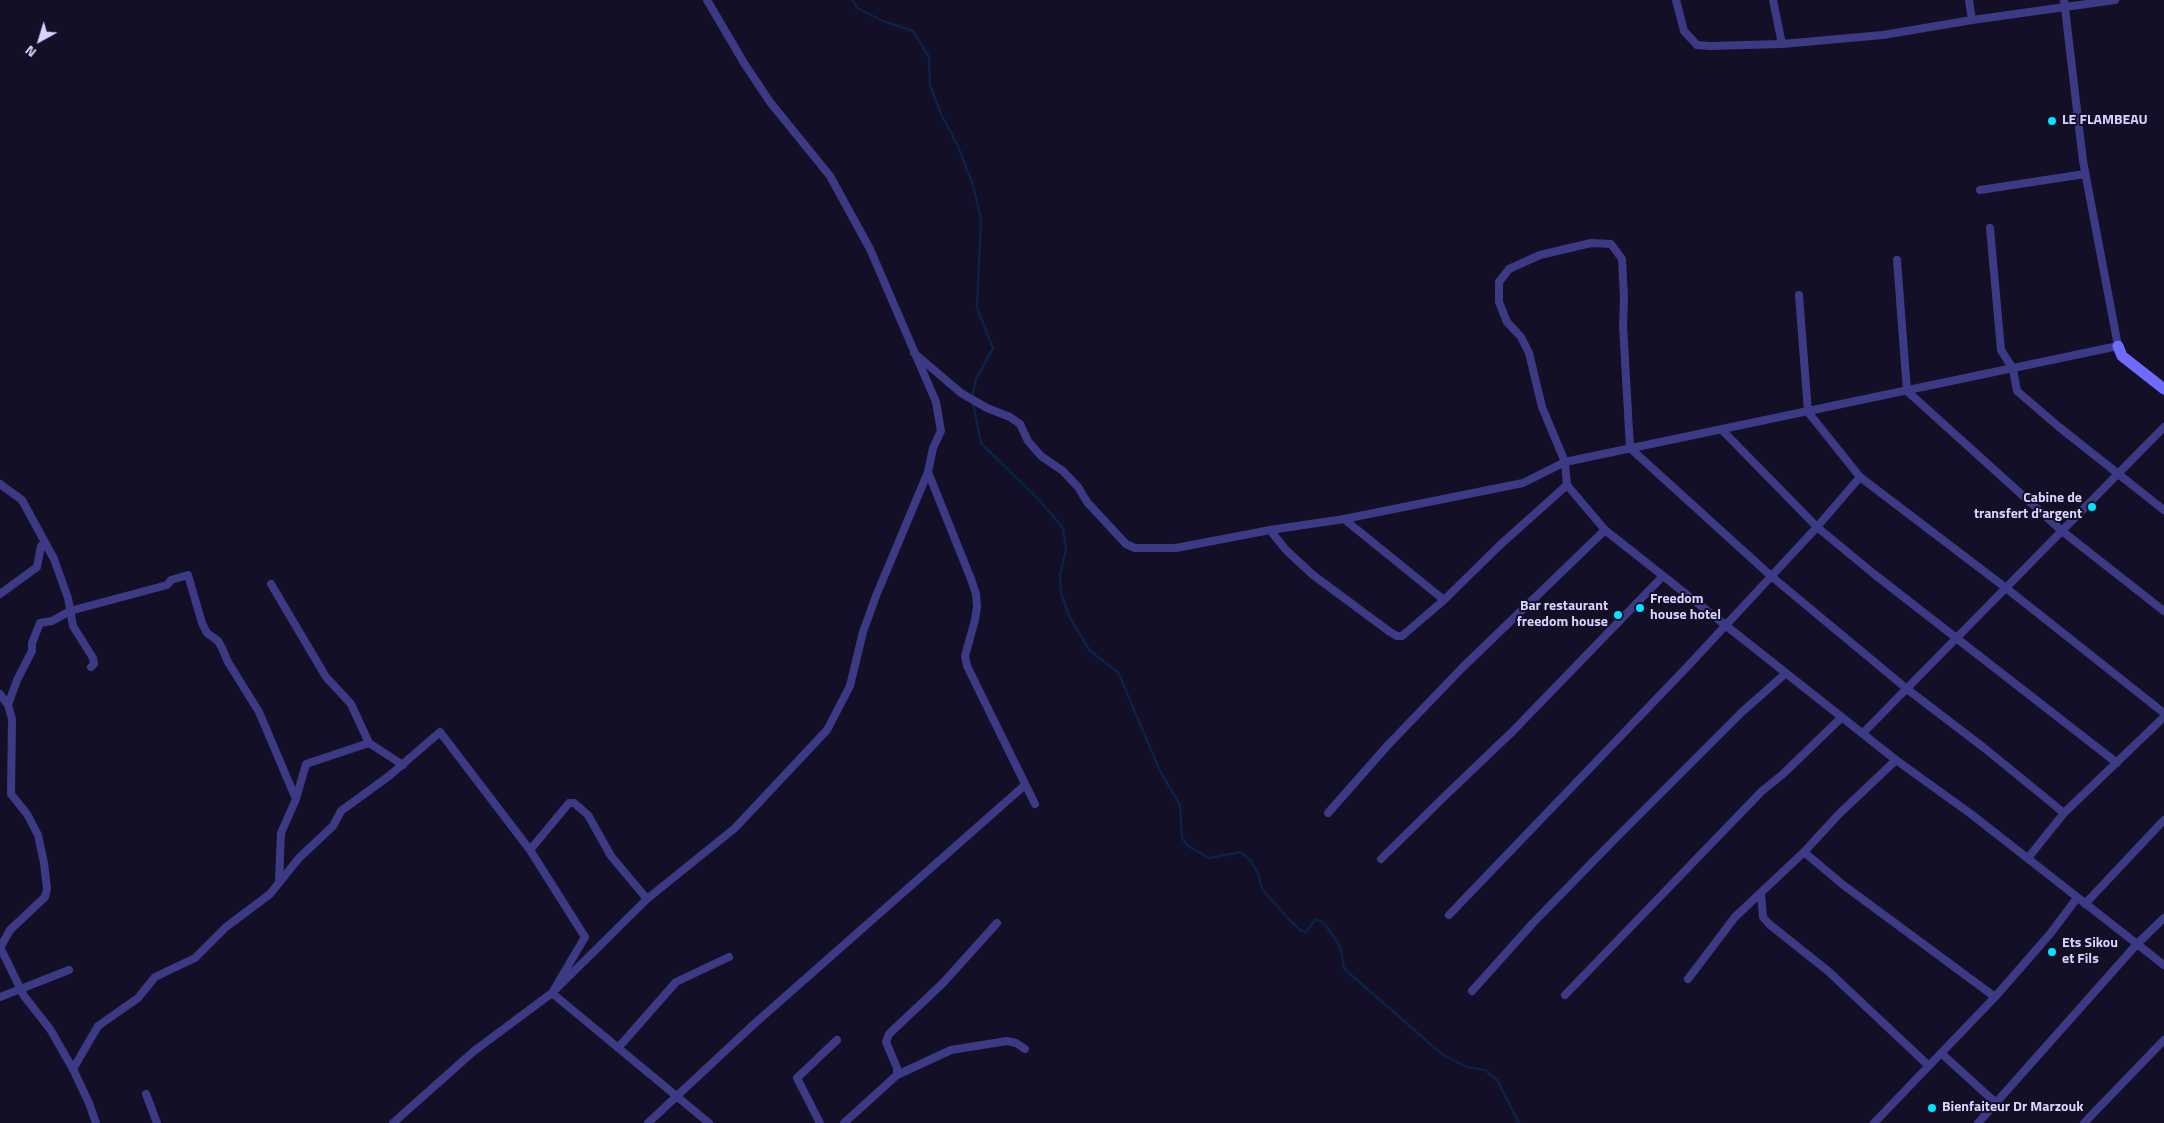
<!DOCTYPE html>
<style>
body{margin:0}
#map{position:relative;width:2164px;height:1123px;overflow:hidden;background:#130f26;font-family:"Titillium Web",sans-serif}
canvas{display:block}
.north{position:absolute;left:15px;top:15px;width:50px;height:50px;-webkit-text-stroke:4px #130f26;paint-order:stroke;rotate:219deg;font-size:14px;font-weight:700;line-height:20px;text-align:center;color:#d9d4ff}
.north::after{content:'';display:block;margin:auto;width:18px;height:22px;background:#d9d4ff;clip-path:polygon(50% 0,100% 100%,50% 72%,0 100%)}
</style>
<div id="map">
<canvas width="2164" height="1123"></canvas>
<div class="north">N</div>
</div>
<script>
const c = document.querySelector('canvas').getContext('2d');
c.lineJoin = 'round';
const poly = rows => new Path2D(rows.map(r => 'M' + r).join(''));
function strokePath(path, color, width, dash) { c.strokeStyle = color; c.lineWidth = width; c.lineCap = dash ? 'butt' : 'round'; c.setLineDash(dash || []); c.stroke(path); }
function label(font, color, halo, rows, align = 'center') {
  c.font = font + ' "Titillium Web",sans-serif'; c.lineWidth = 4; c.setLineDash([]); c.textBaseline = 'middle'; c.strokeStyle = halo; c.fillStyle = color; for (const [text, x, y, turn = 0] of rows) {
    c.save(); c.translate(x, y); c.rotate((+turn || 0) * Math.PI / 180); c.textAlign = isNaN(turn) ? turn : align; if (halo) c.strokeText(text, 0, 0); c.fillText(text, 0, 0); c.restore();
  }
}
strokePath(poly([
 [853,0,857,8,883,21,913,31,929,57,930,85,941,114,957,144,973,185,981,219,977,308,993,348,976,379,972,398],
 [973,403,981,443,1041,502,1063,528,1066,549,1060,575,1061,593,1069,616,1090,651,1118,672,1160,771,1180,805,1182,838,1188,846,1209,858,1241,852,1251,861,1258,873,1262,889,1288,918,1300,930,1306,932,1316,919,1324,923,1340,946,1344,968,1349,973,1443,1055,1467,1067,1485,1070,1497,1080,1519,1123]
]), '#0c2248', 2.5);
strokePath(poly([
 [707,0,744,63,770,102,830,176,870,249,936,402,941,431,933,448,928,472,971,579,976,594,977,607,975,620,965,656,967,666,1035,804],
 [1676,0,1684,31,1697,45,1710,46,1782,44,1883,35,1972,20,2115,0],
 [1773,0,1782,44],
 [1969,0,1972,20],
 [1980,190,2085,174],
 [1990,228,2001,350,2013,369,2017,391,2059,427,2164,510],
 [1897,260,1907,391,2062,531,2164,611],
 [1799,295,1808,412,1860,477,2006,588,2164,713],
 [914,353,961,393,987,408,1010,417,1020,424,1028,441,1041,456,1063,471,1078,487,1087,502,1126,544,1135,548,1176,548,1270,530,1344,519,1523,483,1565,462,2118,346,2083,161,2064,0],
 [1722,430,1817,527,1874,574,2117,763],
 [0,484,22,500,54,559,68,598,73,626,93,658,94,664,91,667],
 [1344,519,1444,600],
 [1270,530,1286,550,1313,575,1390,632,1397,636,1402,636,1444,600,1500,545,1567,485],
 [271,584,326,677,351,704,369,743],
 [0,594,37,567,41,546,45,542],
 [0,694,8,705,12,719,11,794,27,814,38,835,44,863,47,889,45,897,10,930,0,948],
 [8,705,17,680,32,651,32,643,40,623,52,621,70,611,167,585,171,580,188,575,202,623,207,633,218,641,222,648,228,662,259,712,296,799,281,833,279,882],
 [1863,733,2164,427],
 [296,799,306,764,369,743,403,765],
 [1328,813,1388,745,1462,668,1605,530],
 [2064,813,1983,747,1907,689,1771,576,1630,448,1623,325,1624,298,1622,259,1611,244,1591,243,1540,255,1509,269,1499,282,1499,302,1507,322,1521,337,1529,353,1542,407,1565,462,1567,485,1605,530,1896,760,1971,814,2164,965],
 [530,850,569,803,574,803,588,815,611,856,647,899],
 [1804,852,1842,884,1995,997],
 [2028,858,2064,813,2164,717],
 [1381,859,1447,794,1512,732,1663,576],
 [1761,894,1763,917,1769,924,1828,971,1929,1066],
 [2085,904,2164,820],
 [1449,915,1687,667,1817,527,1860,477],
 [0,947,24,996,50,1029,73,1069,89,1103,96,1123],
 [1688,979,1735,917,1804,852,1839,814,1896,760],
 [1472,991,1533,923,1614,840,1742,712,1786,673],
 [1565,995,1762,791,1783,774,1842,717],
 [0,997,69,970],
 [618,1048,676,982,729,957],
 [1941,1053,1996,1103],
 [73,1069,98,1026,138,998,155,977,195,958,226,927,270,894,299,858,333,826,341,811,389,776,440,732,530,850,585,937,552,993,709,1123],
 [897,1075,951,1050,1007,1041,1016,1043,1025,1049],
 [146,1094,157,1123],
 [393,1123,474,1051,552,993,647,899,735,828,827,730,850,686,863,632,876,596,928,472],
 [648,1123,753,1025,1025,785],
 [820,1123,797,1078,837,1040],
 [844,1123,897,1075,897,1068,886,1042,889,1034,943,983,997,923],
 [1874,1123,1995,997,2050,934,2077,898],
 [1978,1123,2137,944,2164,918],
 [2084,1123,2164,1040]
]), '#3d3a85', 8);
strokePath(poly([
 [2118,346,2122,356,2164,389]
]), '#6f6bff', 11);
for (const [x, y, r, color] of [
 [2052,121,5,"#00e5ff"],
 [2092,507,5,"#00e5ff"],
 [1640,608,5,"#00e5ff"],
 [1618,615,5,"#00e5ff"],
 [2052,952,5,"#00e5ff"],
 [1932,1108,5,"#00e5ff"]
]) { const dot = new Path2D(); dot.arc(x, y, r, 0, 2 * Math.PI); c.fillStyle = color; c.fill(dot); strokePath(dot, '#130f26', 2); }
label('bold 14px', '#d9d4ff', '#130f26', [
 ["LE FLAMBEAU",2062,121],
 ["Cabine de",2082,499,"right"],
 ["transfert d'argent",2082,515,"right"],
 ["Freedom",1650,600],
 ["house hotel",1650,616],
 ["Bar restaurant",1608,607,"right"],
 ["freedom house",1608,623,"right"],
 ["Ets Sikou",2062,944],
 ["et Fils",2062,960],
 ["Bienfaiteur Dr Marzouk",1942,1108]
], 'left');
</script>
